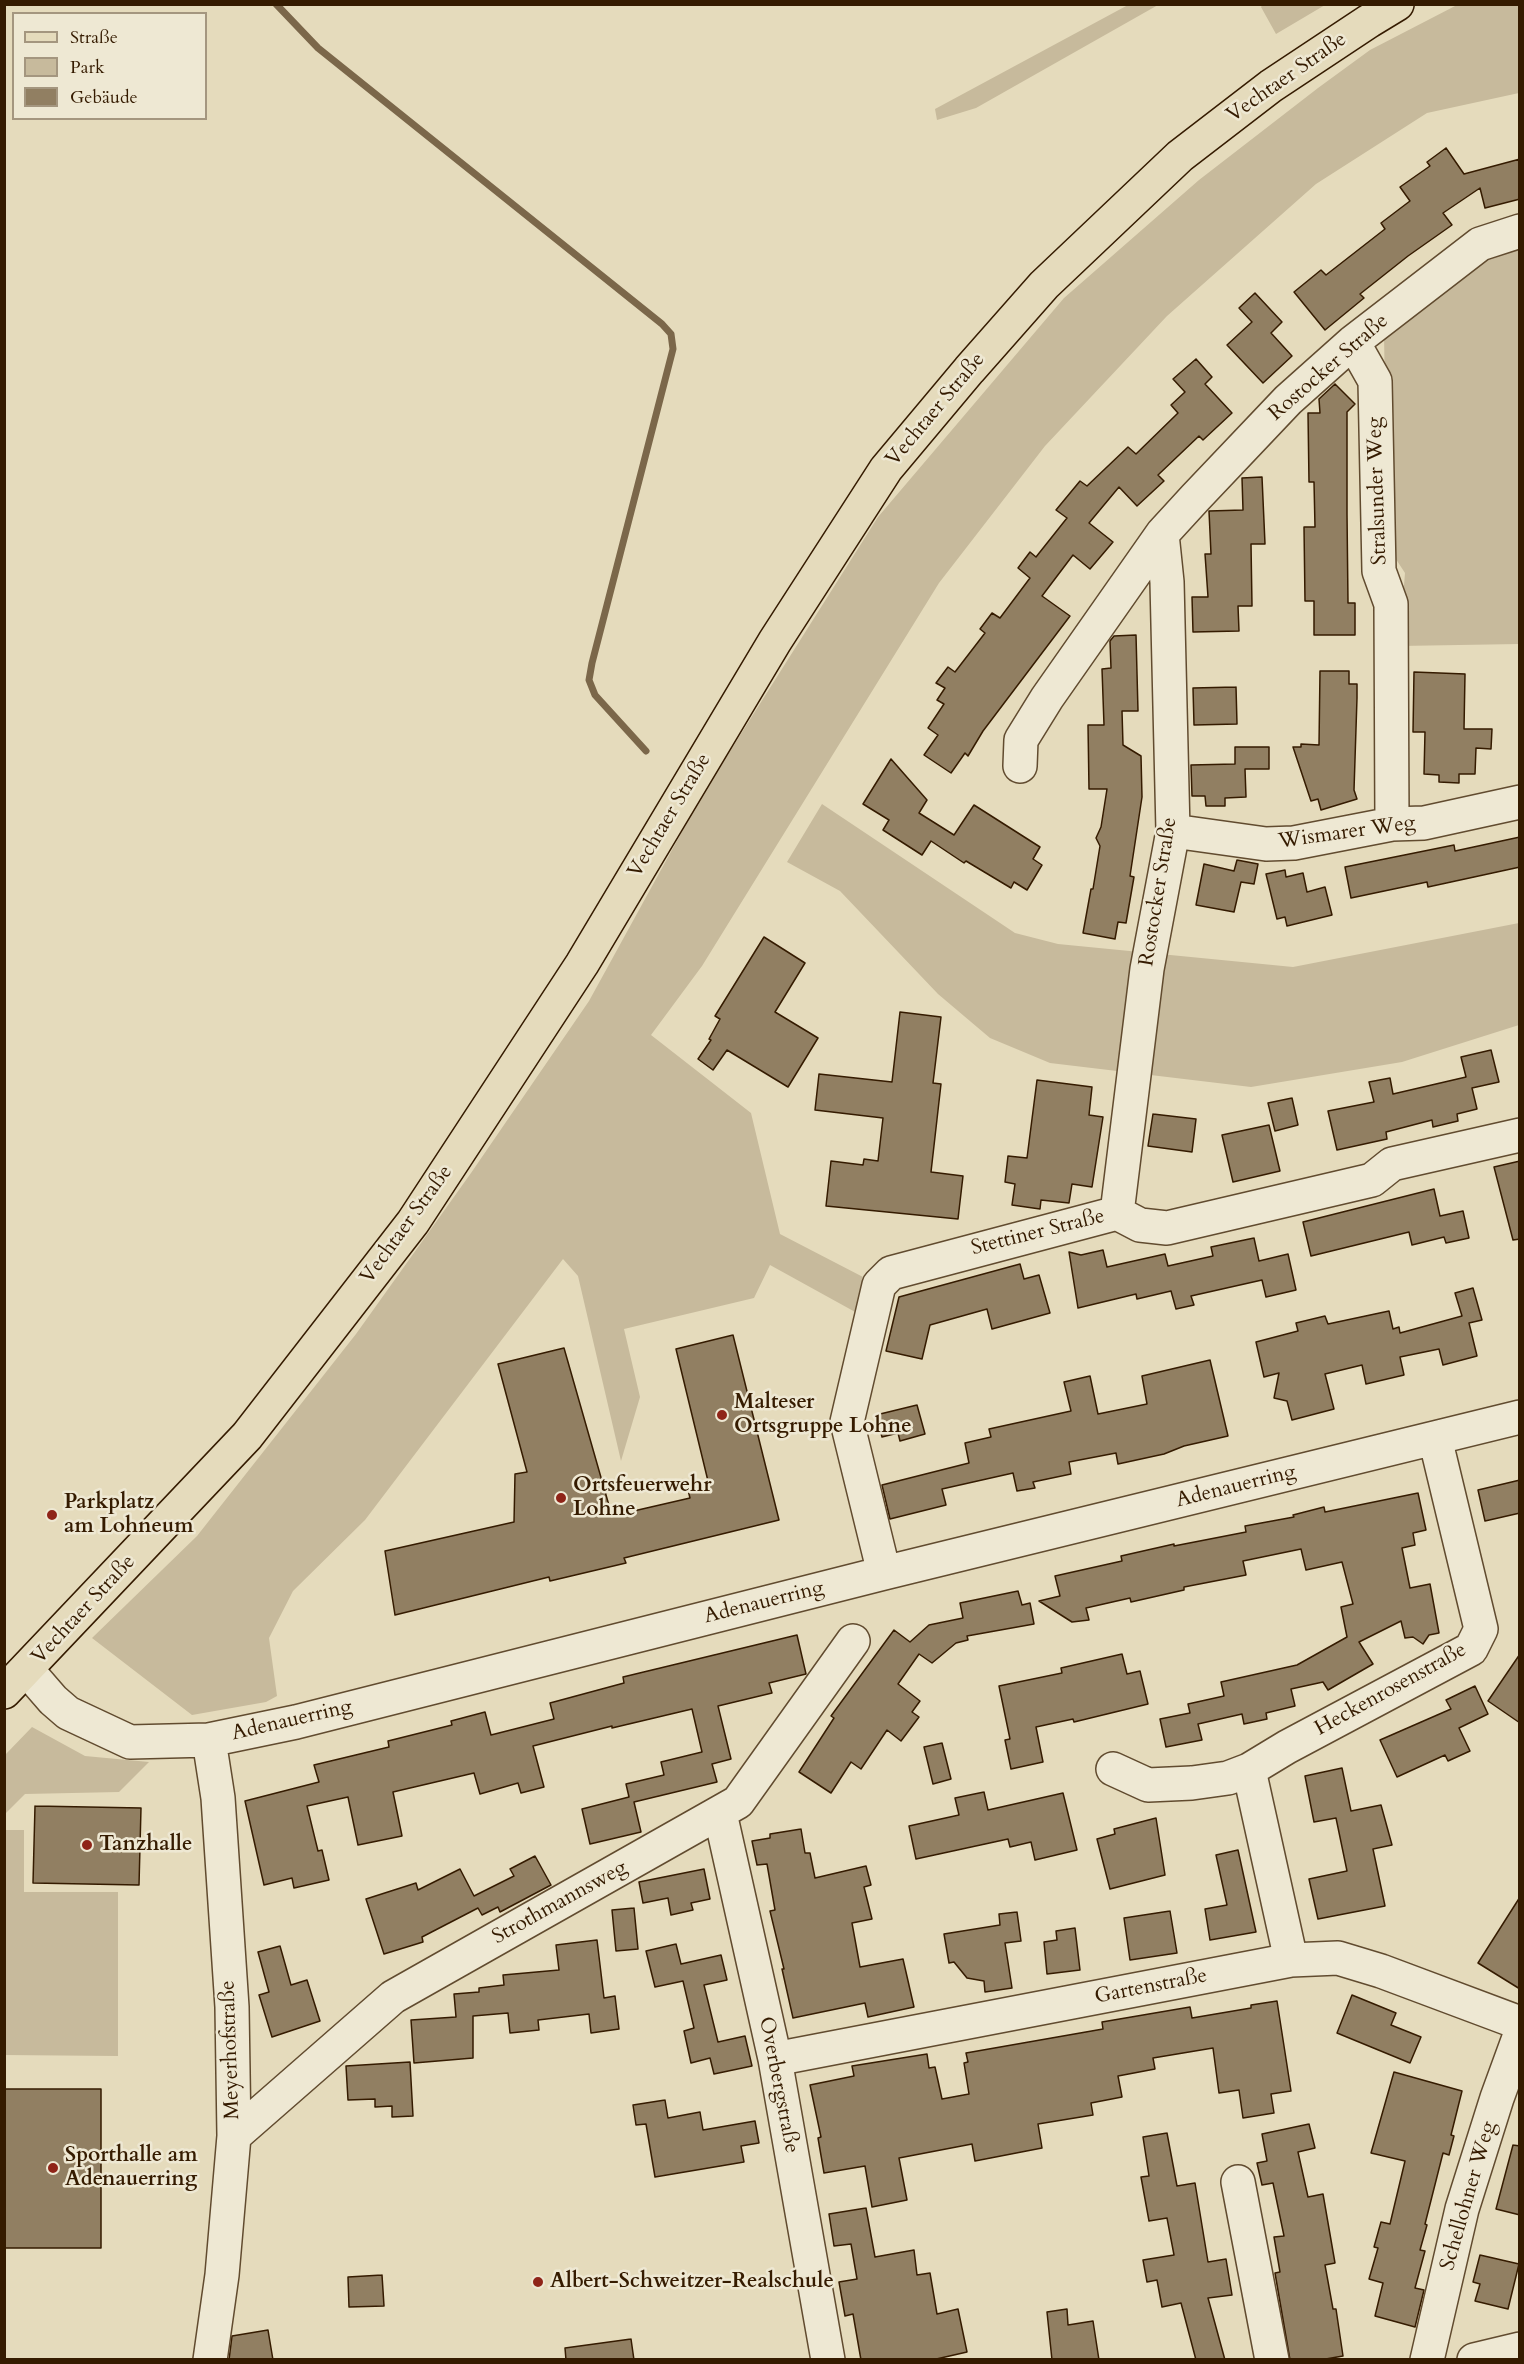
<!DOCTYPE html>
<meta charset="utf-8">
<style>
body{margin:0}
#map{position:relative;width:1524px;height:2364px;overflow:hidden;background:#e5dbbc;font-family:Cardo,serif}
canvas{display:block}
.frame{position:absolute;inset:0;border:6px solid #351b00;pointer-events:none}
.legend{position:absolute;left:12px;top:12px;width:195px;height:108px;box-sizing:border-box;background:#eee8d3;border:2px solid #a4967f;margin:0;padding:8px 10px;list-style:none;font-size:18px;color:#351b00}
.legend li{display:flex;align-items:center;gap:12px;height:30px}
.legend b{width:30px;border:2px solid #a4967f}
</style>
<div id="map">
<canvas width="1524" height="2364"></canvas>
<div class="frame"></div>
<ul class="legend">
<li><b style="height:8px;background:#e5dbbc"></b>Straße</li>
<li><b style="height:16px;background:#c7ba9c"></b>Park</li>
<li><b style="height:16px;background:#917f62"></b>Gebäude</li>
</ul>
</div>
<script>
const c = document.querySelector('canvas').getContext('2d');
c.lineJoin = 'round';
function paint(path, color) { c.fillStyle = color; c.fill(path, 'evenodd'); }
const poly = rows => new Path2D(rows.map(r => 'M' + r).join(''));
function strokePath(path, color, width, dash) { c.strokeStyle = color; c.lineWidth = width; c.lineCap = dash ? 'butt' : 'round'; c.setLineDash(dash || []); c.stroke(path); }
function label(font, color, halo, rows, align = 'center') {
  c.font = font + ' Cardo,serif'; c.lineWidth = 5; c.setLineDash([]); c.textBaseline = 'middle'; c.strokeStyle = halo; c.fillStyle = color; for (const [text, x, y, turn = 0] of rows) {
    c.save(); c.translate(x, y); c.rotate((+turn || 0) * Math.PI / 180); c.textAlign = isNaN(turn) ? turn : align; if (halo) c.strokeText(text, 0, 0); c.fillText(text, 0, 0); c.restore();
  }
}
paint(poly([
 [1263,4,1325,4,1325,5,1276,34,1261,7],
 [1128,5,1158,5,976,108,937,120,935,109],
 [1457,5,1519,5,1519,93,1427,113,1316,184,1167,316,1045,446,939,583,702,966,651,1035,751,1113,780,1234,863,1277,857,1313,770,1265,754,1298,624,1329,640,1397,621,1461,578,1276,563,1259,365,1520,293,1591,269,1638,277,1696,266,1702,192,1715,92,1638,197,1536,356,1334,471,1173,589,1001,701,797,878,517,1064,298,1199,180,1318,88,1370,50],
 [1519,249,1519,644,1399,646,1405,573,1388,547,1384,336,1491,255],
 [822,804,1015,933,1058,944,1293,967,1519,923,1519,1025,1402,1062,1251,1087,1050,1063,990,1038,938,994,840,891,787,862],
 [32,1727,85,1756,149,1762,119,1792,25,1794,5,1814,5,1755],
 [4,1830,24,1830,24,1892,118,1892,118,2056,5,2055]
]), '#c7ba9c');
strokePath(poly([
 [276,4,318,48,662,324,671,334,673,349,592,663,589,680,595,695,646,751]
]), '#7b674a', 7);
const building = poly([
 [1446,148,1464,174,1520,159,1520,199,1485,208,1480,188,1443,213,1452,225,1408,256,1360,294,1364,298,1325,330,1294,292,1321,270,1326,275,1385,229,1381,223,1410,201,1400,187,1430,166,1427,162,1446,148],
 [1255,293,1282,322,1271,333,1292,356,1263,383,1227,345,1252,322,1239,308,1255,293],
 [1196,359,1212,377,1205,384,1232,413,1203,440,1199,436,1158,475,1164,481,1137,506,1119,487,1089,523,1113,542,1090,569,1073,555,1042,596,1070,616,983,731,968,756,965,753,951,773,924,755,938,735,928,728,944,704,937,700,945,688,936,683,948,667,955,672,985,633,980,629,992,613,1000,618,1030,578,1018,568,1030,552,1036,557,1067,518,1056,510,1080,481,1087,486,1128,447,1136,454,1178,413,1171,405,1185,392,1173,379,1196,359],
 [1335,384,1355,404,1347,412,1347,514,1348,603,1355,603,1355,635,1314,635,1314,601,1305,601,1304,527,1315,527,1314,482,1309,482,1308,413,1320,413,1319,399,1335,384],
 [1262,477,1265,544,1251,544,1252,606,1238,606,1239,631,1193,632,1192,597,1208,597,1205,554,1211,554,1209,511,1243,510,1242,478,1262,477],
 [1136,635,1138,711,1122,711,1123,745,1141,756,1142,797,1130,876,1134,877,1126,923,1118,922,1115,939,1083,933,1091,889,1093,889,1100,846,1096,838,1101,827,1107,789,1089,789,1088,725,1104,725,1102,669,1111,668,1110,641,1114,636,1136,635],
 [1320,671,1349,671,1349,684,1357,684,1357,698,1354,790,1357,799,1321,810,1318,799,1311,801,1293,747,1301,747,1301,744,1319,745,1320,671],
 [1414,672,1465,674,1464,729,1492,729,1491,749,1476,748,1475,774,1459,774,1459,783,1439,782,1439,775,1424,774,1425,732,1413,732,1414,672],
 [1236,687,1237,724,1194,725,1193,688,1236,687],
 [1235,747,1269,747,1269,769,1245,769,1246,797,1225,798,1225,806,1206,806,1205,796,1192,796,1191,765,1235,764,1235,747],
 [891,759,927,800,919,813,954,835,974,805,1040,847,1033,859,1042,865,1027,890,1014,882,1011,888,966,861,964,863,931,841,922,855,883,830,889,820,863,804,891,759],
 [1520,837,1520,867,1428,887,1427,882,1351,898,1345,867,1454,845,1455,851,1520,837],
 [1237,860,1258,864,1254,884,1241,882,1234,912,1196,905,1204,864,1234,871,1237,860],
 [1285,870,1286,877,1303,873,1307,892,1325,887,1332,915,1287,926,1285,917,1277,919,1266,874,1285,870],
 [764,937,805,963,775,1012,818,1038,788,1087,727,1050,713,1070,698,1059,711,1040,709,1039,720,1019,715,1016,764,937],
 [900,1012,941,1017,933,1083,941,1084,931,1172,963,1176,958,1219,826,1206,831,1161,863,1165,864,1159,878,1161,883,1118,815,1110,819,1074,892,1082,900,1012],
 [1491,1050,1499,1082,1472,1088,1477,1109,1457,1114,1458,1121,1433,1127,1432,1120,1386,1132,1387,1139,1337,1150,1328,1111,1374,1102,1369,1082,1390,1078,1393,1094,1466,1077,1461,1057,1491,1050],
 [1037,1080,1092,1087,1089,1115,1103,1117,1092,1187,1072,1184,1069,1203,1041,1200,1040,1209,1012,1205,1015,1184,1005,1182,1008,1156,1027,1158,1037,1080],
 [1292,1098,1298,1125,1275,1131,1268,1103,1292,1098],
 [1153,1114,1196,1119,1192,1152,1148,1146,1153,1114],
 [1269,1125,1280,1171,1233,1182,1222,1135,1269,1125],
 [1520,1161,1520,1239,1513,1240,1494,1167,1520,1161],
 [1434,1189,1440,1216,1463,1211,1469,1238,1446,1243,1444,1237,1412,1245,1409,1232,1311,1256,1303,1222,1434,1189],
 [1254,1238,1259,1261,1288,1254,1296,1290,1266,1297,1262,1280,1191,1296,1194,1305,1176,1309,1171,1291,1137,1299,1136,1294,1078,1308,1069,1252,1081,1255,1103,1250,1107,1267,1165,1254,1168,1266,1213,1256,1211,1247,1254,1238],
 [1020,1264,1024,1279,1039,1275,1050,1313,992,1329,987,1309,930,1325,922,1359,886,1351,899,1297,1020,1264],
 [1473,1288,1482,1320,1469,1323,1477,1356,1443,1365,1439,1349,1400,1357,1404,1375,1366,1384,1362,1365,1325,1374,1334,1409,1292,1420,1287,1401,1274,1398,1279,1373,1264,1377,1256,1342,1298,1331,1296,1323,1325,1316,1328,1324,1389,1311,1393,1329,1399,1327,1400,1333,1462,1316,1455,1293,1473,1288],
 [733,1335,779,1520,624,1558,626,1563,550,1581,549,1577,395,1615,385,1551,514,1522,515,1474,527,1472,498,1364,564,1348,612,1516,690,1498,687,1486,708,1481,676,1349,733,1335],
 [1210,1360,1228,1436,1184,1446,1164,1454,1118,1464,1116,1453,1069,1462,1071,1474,1033,1482,1035,1488,1017,1491,1013,1473,942,1489,946,1505,890,1519,882,1485,969,1463,965,1443,991,1437,989,1429,1071,1411,1064,1382,1090,1376,1098,1414,1147,1404,1142,1376,1210,1360],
 [917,1405,925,1434,900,1441,898,1433,882,1437,876,1415,917,1405],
 [1520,1480,1520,1513,1485,1521,1478,1490,1520,1480],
 [1418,1493,1426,1530,1413,1533,1415,1545,1402,1548,1410,1588,1430,1584,1439,1633,1429,1635,1423,1644,1413,1637,1405,1638,1401,1621,1359,1642,1373,1664,1328,1690,1323,1682,1291,1689,1295,1706,1266,1713,1267,1719,1244,1724,1242,1714,1198,1724,1202,1740,1166,1747,1160,1719,1190,1713,1188,1704,1224,1696,1221,1682,1297,1665,1347,1637,1341,1607,1353,1604,1342,1562,1306,1570,1301,1549,1243,1561,1246,1575,1184,1587,1184,1590,1131,1602,1130,1598,1086,1608,1089,1620,1072,1622,1039,1601,1060,1596,1055,1576,1122,1561,1121,1556,1174,1544,1174,1546,1246,1532,1245,1526,1294,1517,1293,1515,1324,1507,1325,1512,1418,1493],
 [1018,1591,1022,1605,1030,1603,1034,1624,967,1636,968,1640,956,1643,932,1663,919,1654,898,1684,920,1701,912,1712,919,1717,901,1741,887,1730,861,1769,851,1762,831,1793,799,1772,834,1718,831,1716,894,1630,910,1642,929,1625,963,1618,960,1603,1018,1591],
 [797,1635,806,1674,769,1683,772,1693,718,1706,731,1759,712,1764,717,1782,634,1802,641,1832,590,1844,582,1809,629,1797,626,1784,664,1775,661,1762,702,1752,692,1709,612,1728,612,1726,533,1746,544,1787,521,1793,518,1783,480,1794,474,1773,393,1792,402,1836,358,1845,348,1797,307,1806,318,1851,322,1850,329,1880,294,1888,292,1878,264,1885,245,1801,319,1782,314,1765,389,1747,388,1741,452,1725,451,1721,485,1712,491,1735,554,1719,550,1703,624,1683,623,1677,797,1635],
 [1122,1654,1127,1674,1140,1671,1148,1704,1074,1722,1073,1719,1036,1727,1043,1762,1011,1769,1005,1740,1010,1739,999,1686,1062,1673,1061,1668,1122,1654],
 [1520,1654,1520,1723,1488,1701,1520,1654],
 [1475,1686,1488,1714,1459,1728,1470,1751,1448,1761,1445,1755,1397,1777,1380,1740,1451,1709,1446,1700,1475,1686],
 [942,1743,951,1779,933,1784,924,1747,942,1743],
 [1342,1768,1351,1811,1381,1805,1392,1845,1373,1849,1385,1906,1318,1919,1309,1879,1347,1871,1336,1818,1314,1822,1305,1776,1342,1768],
 [984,1792,988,1810,1063,1793,1077,1850,1035,1860,1031,1842,1010,1847,1008,1839,916,1859,909,1826,959,1815,955,1798,984,1792],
 [35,1806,141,1808,139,1885,33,1883,35,1806],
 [1156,1818,1165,1875,1110,1889,1097,1839,1115,1834,1114,1829,1156,1818],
 [801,1829,805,1853,810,1853,815,1878,866,1866,871,1885,864,1887,872,1919,852,1923,860,1967,903,1959,914,2007,868,2017,865,2003,793,2018,782,1969,784,1969,770,1911,775,1910,767,1864,757,1865,752,1841,770,1838,770,1834,801,1829],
 [1238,1850,1256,1932,1210,1940,1205,1909,1227,1905,1216,1855,1238,1850],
 [535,1856,551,1885,500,1912,498,1907,482,1915,478,1908,422,1937,423,1942,384,1954,366,1899,416,1883,418,1890,460,1869,474,1896,514,1876,510,1869,535,1856],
 [704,1869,710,1899,691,1903,693,1910,671,1915,668,1898,643,1903,639,1882,704,1869],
 [1520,1897,1520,1989,1478,1963,1520,1897],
 [634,1908,638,1949,616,1951,612,1910,634,1908],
 [1170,1911,1177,1953,1130,1960,1124,1918,1170,1911],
 [1017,1912,1021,1941,1005,1943,1012,1988,985,1992,984,1981,967,1978,954,1962,949,1963,944,1934,1000,1925,999,1914,1017,1912],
 [1075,1928,1080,1970,1047,1974,1044,1942,1057,1940,1056,1931,1075,1928],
 [597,1940,604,1998,615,1996,619,2029,591,2033,589,2014,538,2020,539,2030,510,2033,508,2013,473,2016,473,2058,414,2063,411,2020,456,2017,454,1994,479,1992,479,1988,504,1985,503,1975,559,1970,556,1945,597,1940],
 [676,1944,681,1964,721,1955,727,1980,704,1985,718,2042,745,2036,752,2066,714,2074,710,2058,691,2063,684,2031,694,2028,683,1981,655,1987,646,1951,676,1944],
 [280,1946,291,1985,307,1980,320,2021,272,2037,259,1995,269,1992,258,1952,280,1946],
 [1352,1995,1396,2013,1391,2025,1421,2037,1410,2063,1337,2033,1352,1995],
 [1277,2001,1291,2091,1271,2094,1274,2113,1243,2118,1239,2090,1219,2093,1213,2048,1153,2058,1155,2069,1118,2076,1122,2097,1091,2103,1093,2115,1038,2124,1042,2148,975,2161,972,2144,899,2158,907,2200,872,2207,865,2166,824,2173,818,2138,821,2137,810,2085,854,2076,852,2066,927,2054,929,2068,935,2067,942,2099,969,2094,964,2063,968,2062,966,2053,1103,2029,1102,2022,1190,2007,1192,2018,1251,2008,1251,2005,1277,2001],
 [410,2062,413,2116,392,2117,392,2106,375,2107,375,2099,348,2100,346,2066,410,2062],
 [1394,2072,1462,2091,1451,2135,1454,2136,1449,2155,1443,2153,1425,2224,1427,2225,1420,2250,1425,2251,1415,2288,1424,2290,1415,2327,1375,2316,1383,2283,1369,2279,1378,2248,1374,2247,1381,2222,1390,2224,1405,2161,1371,2153,1394,2072],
 [4,2089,101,2089,101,2248,4,2248,4,2089],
 [665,2100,668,2118,700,2112,703,2130,755,2121,759,2143,741,2146,744,2162,655,2177,646,2124,636,2125,633,2105,665,2100],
 [1309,2124,1315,2148,1298,2152,1308,2197,1323,2194,1335,2263,1325,2265,1333,2309,1336,2309,1343,2356,1320,2360,1290,2360,1275,2273,1280,2272,1274,2237,1284,2236,1273,2183,1262,2185,1257,2163,1267,2161,1262,2134,1309,2124],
 [1167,2133,1177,2186,1195,2183,1208,2262,1226,2259,1232,2295,1208,2298,1225,2360,1196,2360,1181,2303,1162,2307,1157,2280,1147,2282,1143,2260,1174,2255,1167,2218,1149,2221,1141,2177,1149,2176,1143,2137,1167,2133],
 [1513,2145,1520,2146,1520,2215,1496,2209,1513,2145],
 [866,2208,875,2257,914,2250,917,2275,930,2273,937,2314,958,2309,967,2352,932,2360,861,2360,853,2314,845,2316,839,2282,857,2279,851,2244,834,2246,829,2214,866,2208],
 [1480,2255,1519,2264,1508,2309,1475,2301,1480,2284,1473,2282,1480,2255],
 [382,2275,384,2306,349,2307,348,2277,382,2275],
 [1067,2309,1068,2325,1093,2321,1099,2360,1052,2360,1047,2312,1067,2309],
 [268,2330,273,2360,229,2360,232,2336,268,2330],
 [631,2339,634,2360,566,2360,565,2348,631,2339]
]);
paint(building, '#917f62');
strokePath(building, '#351b00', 1.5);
const minor = poly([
 [1353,342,1375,381,1379,571,1391,604,1392,824],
 [1020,766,1021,740,1047,698,1162,534,1195,498,1288,400,1353,342,1480,244,1520,231],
 [1173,831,1266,844,1294,843,1392,824,1424,823,1520,802],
 [1117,1213,1147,969,1173,831,1167,582,1162,534],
 [884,1573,847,1422,879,1285,891,1273,1117,1213,1140,1225,1167,1228,1372,1180,1392,1164,1520,1135],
 [27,1670,53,1700,68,1713,130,1742,209,1740,296,1722,884,1573,1520,1417],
 [209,1740,218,1798,232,2007,234,2136,222,2275,210,2360],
 [1113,1769,1148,1785,1192,1783,1228,1778,1249,1770],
 [720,1813,775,2059,828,2360],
 [1291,1960,1249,1770,1287,1747,1471,1649,1481,1629,1435,1438],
 [775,2059,1291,1960,1338,1958,1381,1971,1520,2023],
 [234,2136,393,1997,738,1802,853,1641],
 [1238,2182,1272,2360],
 [1427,2360,1462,2209,1497,2098,1520,2035],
 [1474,2360,1520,2349]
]);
const major = poly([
 [4,1692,247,1436,413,1222,582,964,775,641,886,469,969,370,1044,285,1180,156,1271,86,1369,21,1397,4]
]);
strokePath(minor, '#614b2f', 36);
strokePath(major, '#351b00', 36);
strokePath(minor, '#eee8d3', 33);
strokePath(major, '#e5dbbc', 33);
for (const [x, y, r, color] of [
 [722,1415,6,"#8f2418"],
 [561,1498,6,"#8f2418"],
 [52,1515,6,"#8f2418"],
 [87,1845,6,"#8f2418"],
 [53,2168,6,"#8f2418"],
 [538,2282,6,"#8f2418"]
]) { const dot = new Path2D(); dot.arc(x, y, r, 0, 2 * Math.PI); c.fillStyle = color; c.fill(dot); strokePath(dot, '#eee8d3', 2); }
label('21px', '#351b00', '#eee8d3', [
 ["Vechtaer Straße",1287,78,-35],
 ["Rostocker Straße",1329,368,-41],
 ["Vechtaer Straße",936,410,-50],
 ["Stralsunder Weg",1378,491,-92],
 ["Vechtaer Straße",670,816,-59],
 ["Wismarer Weg",1347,833,-8],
 ["Rostocker Straße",1159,892,-81],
 ["Vechtaer Straße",407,1225,-54],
 ["Stettiner Straße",1038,1233,-14],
 ["Adenauerring",1236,1487,-14],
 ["Adenauerring",764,1603,-14],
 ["Vechtaer Straße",84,1610,-47],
 ["Heckenrosenstraße",1391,1690,-29],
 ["Adenauerring",292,1721,-13],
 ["Strothmannsweg",560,1903,-29],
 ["Gartenstraße",1151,1987,-11],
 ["Meyerhofstraße",231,2050,-92],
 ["Overbergstraße",778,2085,79],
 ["Schellohner Weg",1469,2196,-74]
]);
label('bold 21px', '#351b00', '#eee8d3', [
 ["Malteser",734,1403],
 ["Ortsgruppe Lohne",734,1427],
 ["Ortsfeuerwehr",573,1486],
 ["Lohne",573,1510],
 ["Parkplatz",64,1503],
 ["am Lohneum",64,1527],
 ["Tanzhalle",99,1845],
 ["Sporthalle am",65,2156],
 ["Adenauerring",65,2180],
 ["Albert-Schweitzer-Realschule",550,2282]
], 'left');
</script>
